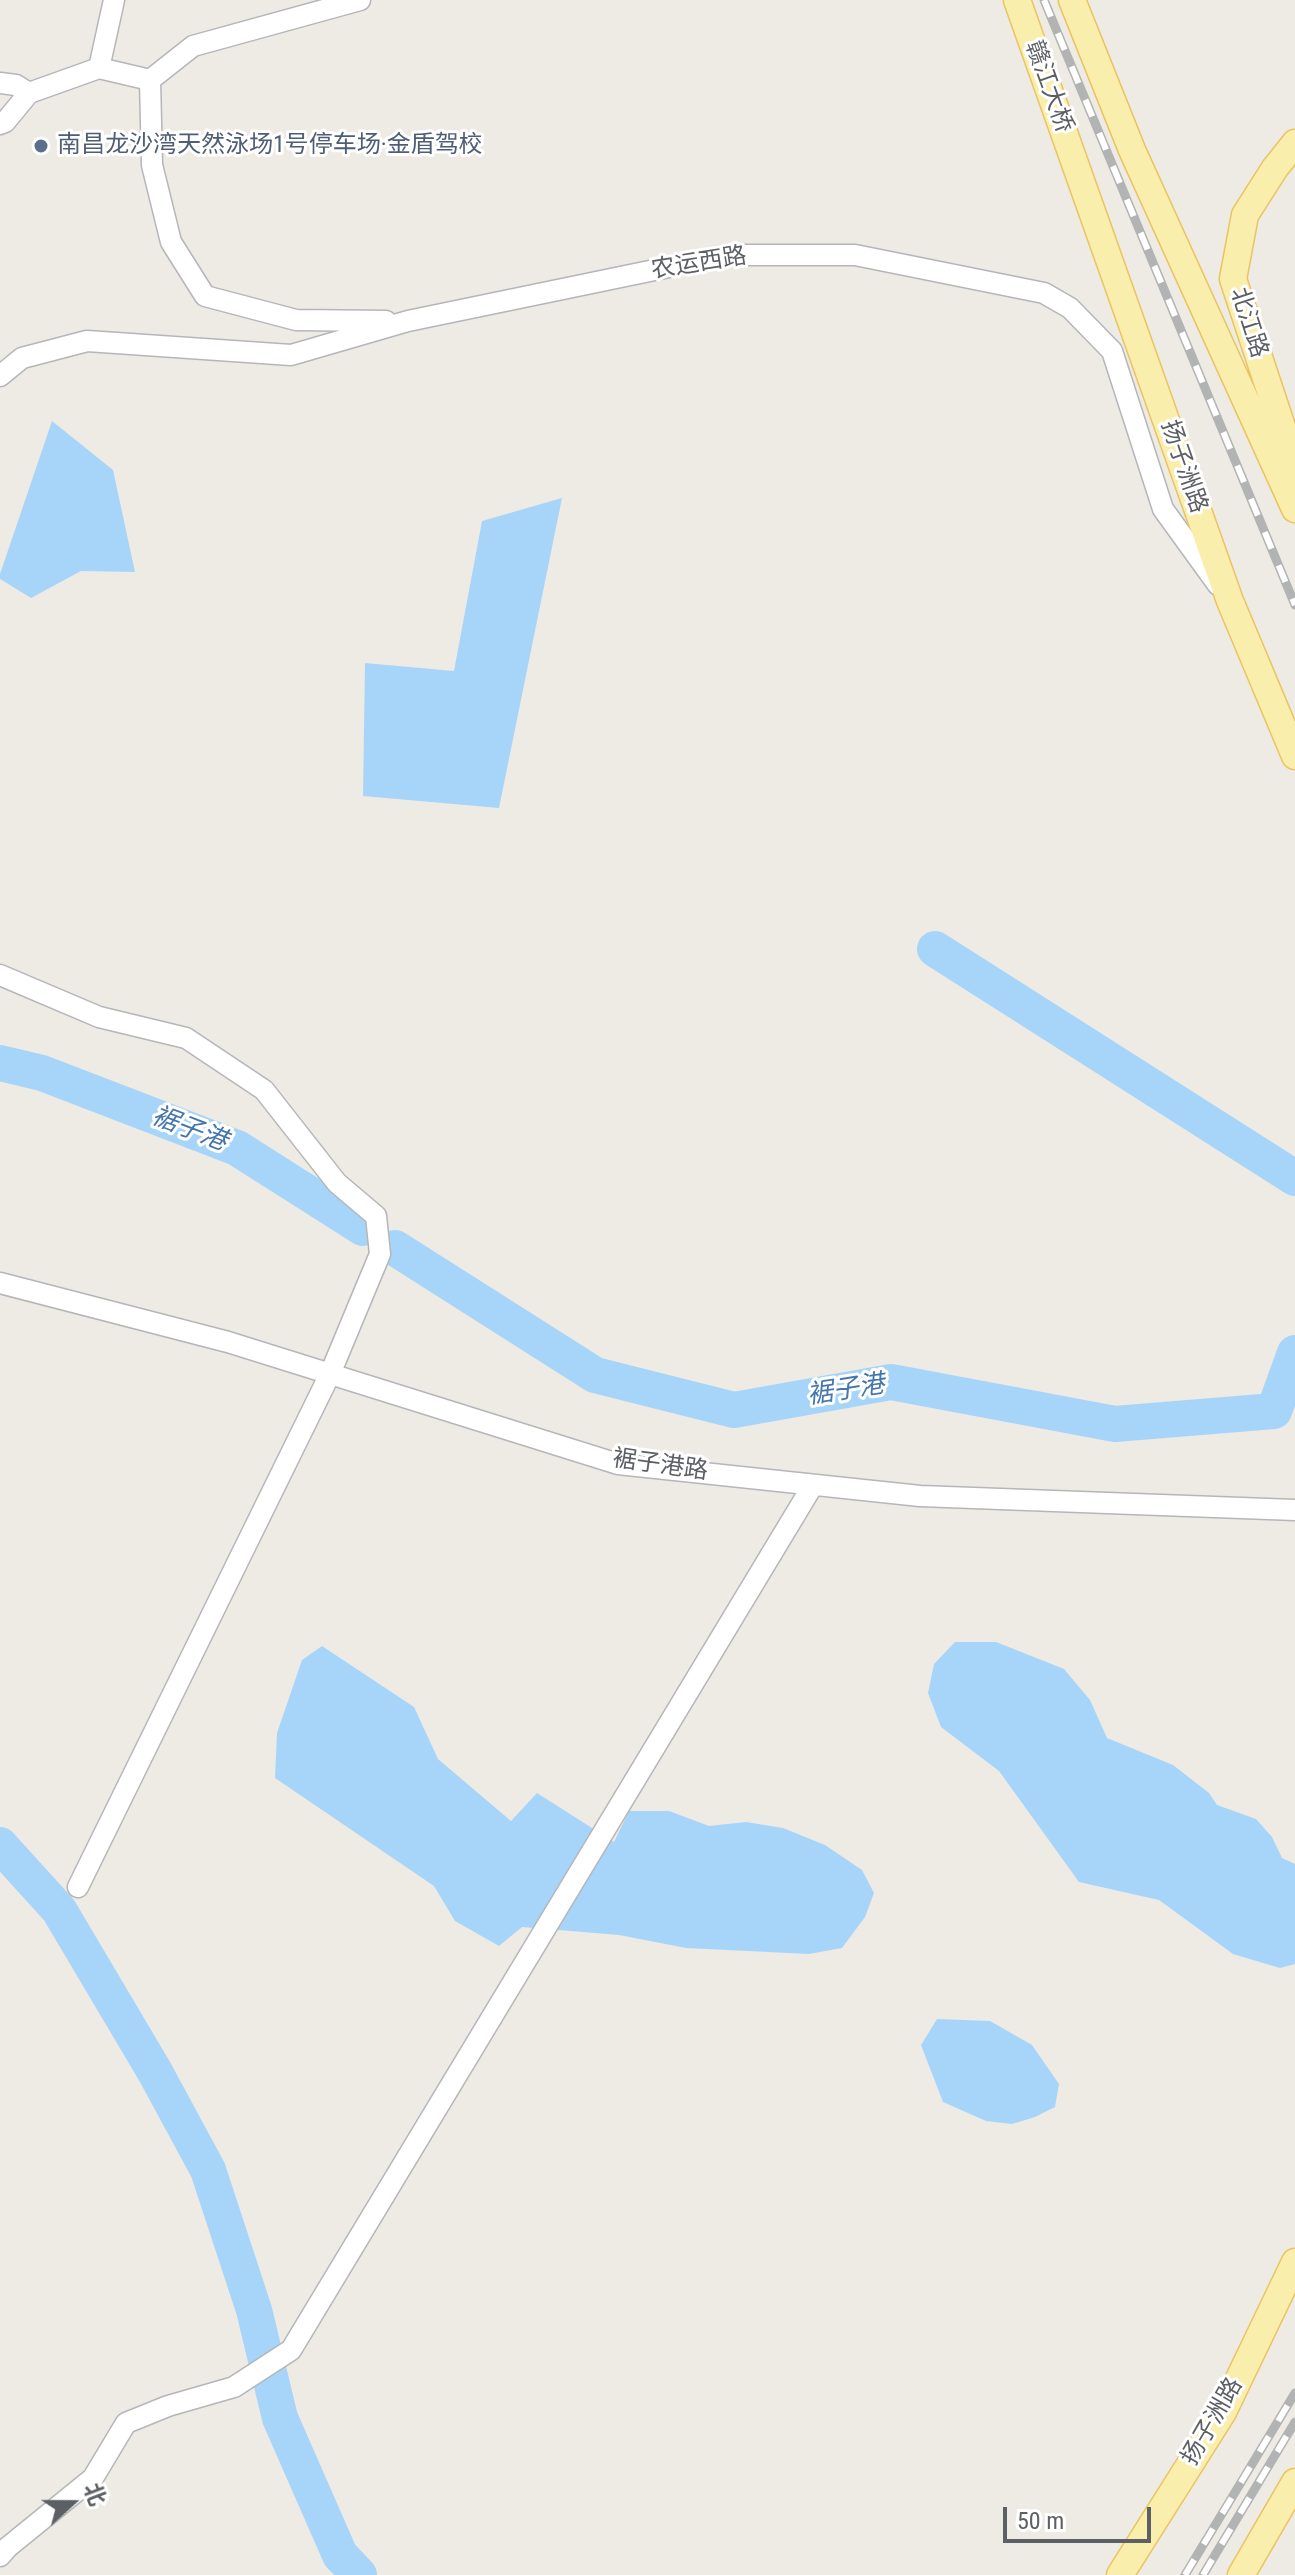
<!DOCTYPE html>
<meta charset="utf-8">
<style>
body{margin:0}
#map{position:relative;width:1295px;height:2575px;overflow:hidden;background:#edebe3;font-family:"Roboto Condensed","Noto Sans SC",sans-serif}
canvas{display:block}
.north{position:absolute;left:32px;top:2463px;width:80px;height:80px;-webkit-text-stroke:6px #fff;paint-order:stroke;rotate:69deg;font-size:22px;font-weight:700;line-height:32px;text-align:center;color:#5c5f63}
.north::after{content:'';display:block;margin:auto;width:28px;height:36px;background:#5c5f63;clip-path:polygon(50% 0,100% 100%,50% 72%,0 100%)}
.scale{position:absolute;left:1003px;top:2507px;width:148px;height:36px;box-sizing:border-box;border:4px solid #5c5f63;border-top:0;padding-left:10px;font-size:24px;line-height:28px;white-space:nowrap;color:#5c5f63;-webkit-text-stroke:6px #fff;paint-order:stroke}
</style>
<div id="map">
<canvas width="1295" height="2575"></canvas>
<div class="north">北</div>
<div class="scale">50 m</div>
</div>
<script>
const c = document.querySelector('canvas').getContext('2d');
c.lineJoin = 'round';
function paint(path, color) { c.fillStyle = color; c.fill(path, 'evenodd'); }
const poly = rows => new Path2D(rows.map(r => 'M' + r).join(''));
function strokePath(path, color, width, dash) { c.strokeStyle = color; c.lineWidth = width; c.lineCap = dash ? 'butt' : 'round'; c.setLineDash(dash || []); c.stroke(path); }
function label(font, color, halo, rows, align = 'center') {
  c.font = font + ' "Roboto Condensed","Noto Sans SC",sans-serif'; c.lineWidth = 6; c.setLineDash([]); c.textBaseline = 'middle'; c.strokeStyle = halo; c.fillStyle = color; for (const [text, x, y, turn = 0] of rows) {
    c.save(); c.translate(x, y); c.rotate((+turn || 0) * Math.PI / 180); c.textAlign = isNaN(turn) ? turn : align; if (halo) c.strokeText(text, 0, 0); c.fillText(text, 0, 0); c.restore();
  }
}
paint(poly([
 [52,421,113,470,135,572,81,571,31,598,0,579,0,574],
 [562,498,499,808,363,796,365,663,454,671,482,521],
 [955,1642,996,1642,1064,1669,1090,1700,1107,1738,1173,1765,1209,1793,1217,1805,1256,1819,1272,1837,1282,1858,1295,1864,1295,1964,1280,1968,1233,1954,1159,1900,1079,1882,999,1771,941,1727,928,1693,934,1664],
 [322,1646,414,1707,438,1759,511,1821,537,1793,614,1842,629,1811,669,1811,709,1826,746,1822,783,1828,825,1845,862,1870,874,1893,865,1917,842,1948,809,1954,686,1948,619,1935,522,1927,499,1946,455,1921,434,1886,275,1778,277,1733,302,1660],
 [937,2019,990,2021,1032,2045,1059,2084,1055,2107,1035,2117,1012,2124,986,2121,943,2102,921,2045]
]), '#a7d5fa');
strokePath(poly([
 [935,949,1295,1178],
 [0,1063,42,1073,237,1148,363,1228],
 [395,1248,595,1375,734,1410,891,1382,1115,1424,1274,1411,1295,1353],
 [0,1845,59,1910,155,2072,208,2170,254,2310,280,2418,340,2555,359,2575]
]), '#a7d5fa', 36);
const minor = poly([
 [360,0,193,46,150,80,152,165,171,242,205,296,296,320,386,321],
 [99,68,114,0],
 [0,83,16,85,29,93],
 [0,124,5,122,29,93,99,68,150,80],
 [0,376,22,358,87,341,291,355,408,321,727,255,855,255,1044,293,1070,308,1112,351,1163,509,1218,585],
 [0,975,99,1017,186,1038,264,1090,337,1183,376,1216,380,1254,330,1374,78,1887],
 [0,1283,228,1342,618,1464,920,1496,1295,1510],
 [0,2556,8,2547,93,2478,126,2423,168,2406,234,2387,291,2350,813,1485]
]);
const major = poly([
 [1017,0,1230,601,1295,756],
 [1072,0,1132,150,1295,509],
 [1295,143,1275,168,1245,215,1233,279,1295,466],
 [1120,2575,1223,2412,1295,2262],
 [1241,2575,1295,2482]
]);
strokePath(minor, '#b4b6ba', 23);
strokePath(major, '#e9c461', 29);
strokePath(minor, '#fff', 20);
strokePath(major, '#faeeac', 26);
const rail = poly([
 [1044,0,1295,605],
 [1185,2575,1295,2393],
 [1203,2575,1295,2422]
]);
strokePath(rail, '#b2b3b3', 9);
strokePath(rail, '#fff', 6, [18]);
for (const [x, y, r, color] of [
 [41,146,8,"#5c6f8a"]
]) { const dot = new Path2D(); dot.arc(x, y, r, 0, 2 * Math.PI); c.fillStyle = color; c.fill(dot); strokePath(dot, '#fff', 3); }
label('24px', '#5c5f63', '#fff', [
 ["赣江大桥",1048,87,70],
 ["农运西路",699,264,-9],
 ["北江路",1248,323,72],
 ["扬子洲路",1183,467,71],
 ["裾子港路",660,1466,8],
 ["扬子洲路",1213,2422,-60]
]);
label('24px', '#4e5e75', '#fff', [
 ["南昌龙沙湾天然泳场1号停车场·金盾驾校",57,146]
], 'left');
label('italic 26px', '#4576ab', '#fff', [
 ["裾子港",189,1130,21],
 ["裾子港",846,1391,-9]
]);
</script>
